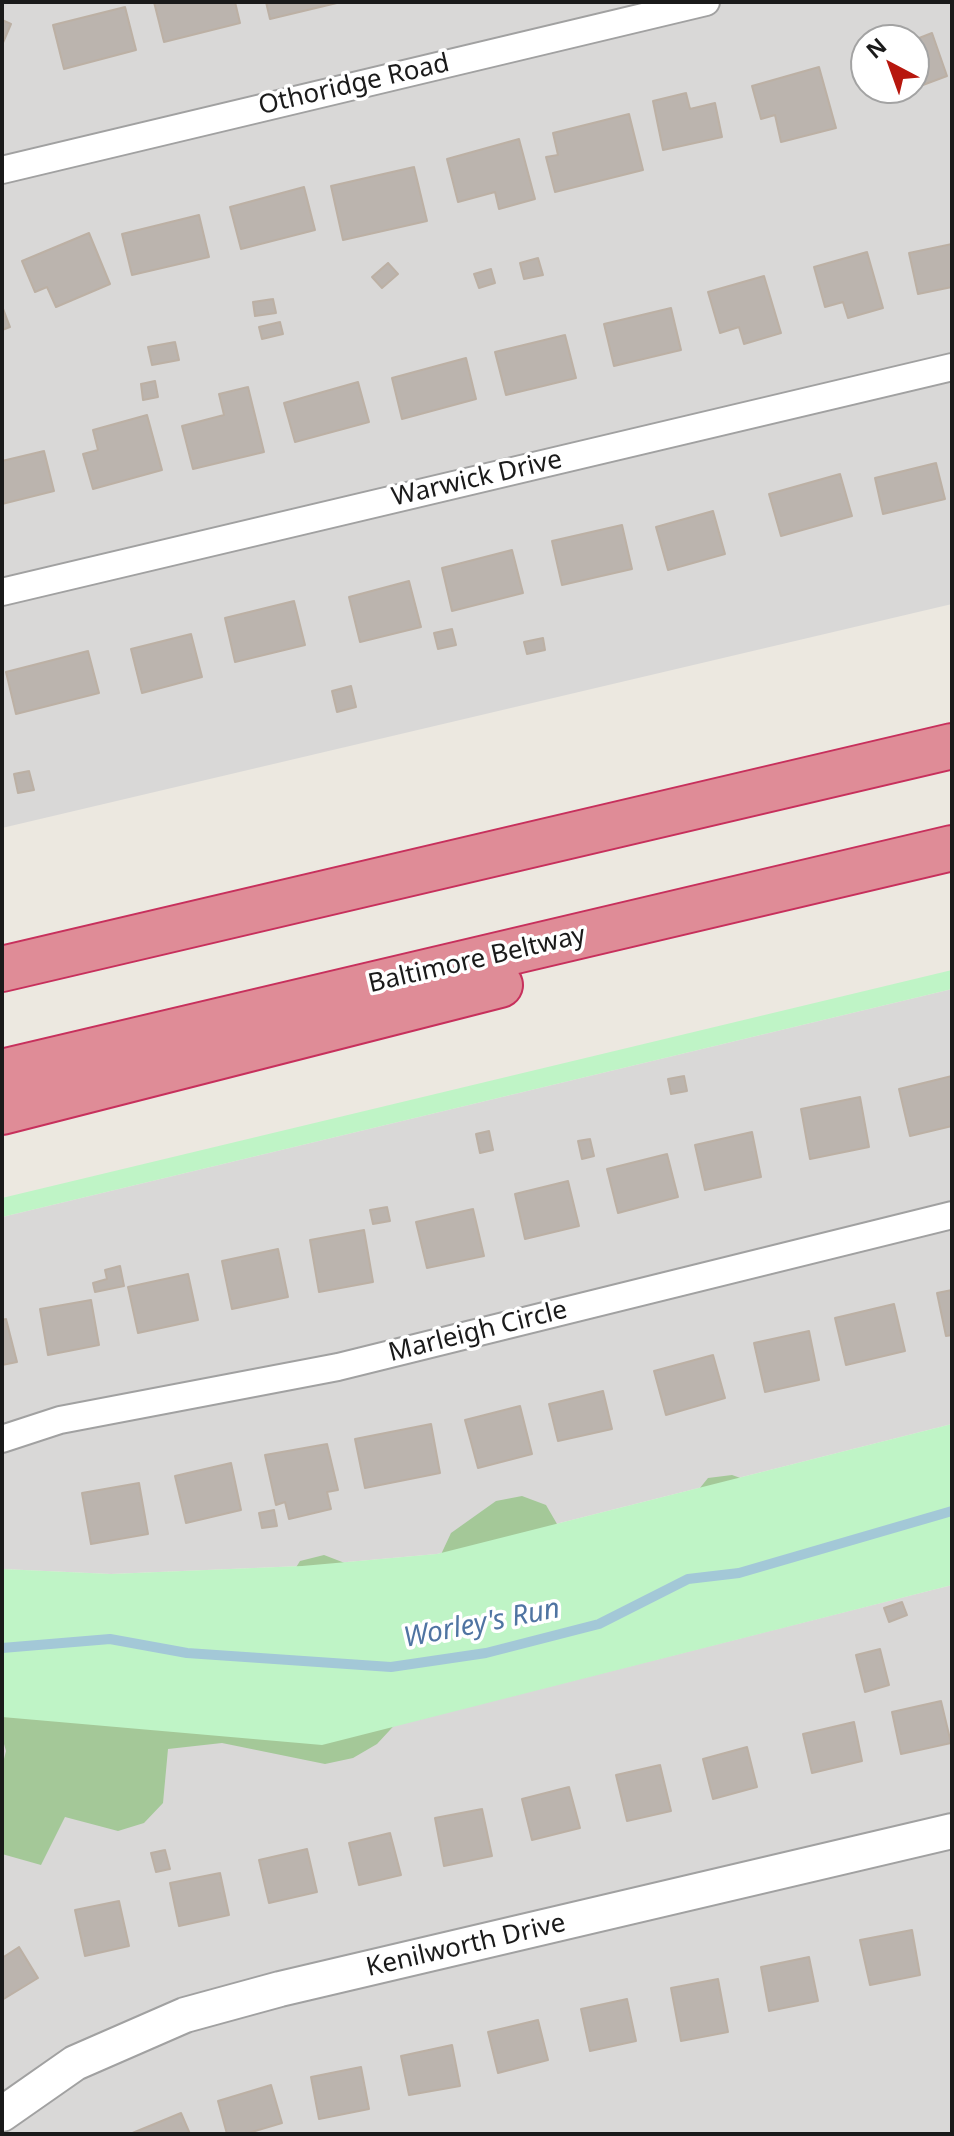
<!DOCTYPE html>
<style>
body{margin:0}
#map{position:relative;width:954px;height:2136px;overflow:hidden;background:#ece8e0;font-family:"Noto Sans",sans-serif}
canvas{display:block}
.frame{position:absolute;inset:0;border:4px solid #1a1a1a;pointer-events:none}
.north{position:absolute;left:850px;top:24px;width:80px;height:80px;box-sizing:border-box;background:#fff;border:2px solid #a3a3a3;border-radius:50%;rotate:319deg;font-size:22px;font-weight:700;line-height:32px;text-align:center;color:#1a1a1a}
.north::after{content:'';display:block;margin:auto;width:28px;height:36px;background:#b7170e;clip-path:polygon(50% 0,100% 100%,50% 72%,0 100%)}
</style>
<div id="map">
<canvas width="954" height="2136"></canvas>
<div class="frame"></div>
<div class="north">N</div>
</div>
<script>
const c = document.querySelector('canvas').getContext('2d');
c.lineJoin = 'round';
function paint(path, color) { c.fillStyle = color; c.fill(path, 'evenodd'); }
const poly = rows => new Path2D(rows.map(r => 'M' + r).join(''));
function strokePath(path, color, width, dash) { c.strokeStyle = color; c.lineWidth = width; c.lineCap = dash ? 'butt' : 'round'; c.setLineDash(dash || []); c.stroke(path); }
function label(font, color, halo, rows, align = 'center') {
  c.font = font + ' "Noto Sans",sans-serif'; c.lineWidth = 7; c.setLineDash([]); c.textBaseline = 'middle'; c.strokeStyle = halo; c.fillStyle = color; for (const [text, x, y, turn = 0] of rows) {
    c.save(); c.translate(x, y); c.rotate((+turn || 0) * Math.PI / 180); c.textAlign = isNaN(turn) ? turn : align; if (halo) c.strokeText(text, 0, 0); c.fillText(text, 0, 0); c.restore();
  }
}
paint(poly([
 [2,2,952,2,952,604,2,828],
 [866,40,914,40,914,88,866,88],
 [952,989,952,1424,437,1554,302,1566,111,1574,2,1569,2,1217],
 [952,1585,952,2134,2,2134,2,1717,322,1744]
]), '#d9d8d7');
paint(poly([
 [732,1475,780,1492,414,1704,377,1744,353,1758,325,1764,222,1743,168,1749,163,1803,144,1823,118,1831,65,1817,41,1865,2,1854,2,1767,6,1751,2,1737,2,1605,274,1603,300,1561,324,1555,350,1565,430,1578,451,1533,496,1501,522,1496,546,1505,571,1548,646,1555,708,1478]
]), '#a4c898');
paint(poly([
 [952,970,952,989,2,1217,2,1198],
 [952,1424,952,1585,322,1745,2,1717,2,1569,111,1574,302,1566,437,1554]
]), '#bff4c6');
strokePath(poly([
 [2,1648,110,1639,187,1653,391,1667,486,1653,599,1624,688,1579,739,1573,952,1511]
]), '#a3c8d7', 10);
const building = poly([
 [154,2,235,2,240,23,164,42,154,2],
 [266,2,341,2,270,19,266,2],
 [125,7,136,50,64,69,53,25,125,7],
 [2,20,11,24,2,45,2,20],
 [932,33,947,76,880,101,875,88,914,88,914,40,932,33],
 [819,67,836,128,781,142,775,115,761,119,752,86,819,67],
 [686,93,690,109,715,103,722,137,663,150,653,101,686,93],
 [629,114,643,170,555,192,546,157,558,155,553,133,629,114],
 [519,139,535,199,499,209,495,192,458,202,447,159,519,139],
 [414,167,427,221,343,240,331,186,414,167],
 [304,187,315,230,241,249,230,207,304,187],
 [199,215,209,257,132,275,122,234,199,215],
 [89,233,110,284,56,307,47,287,35,292,22,261,89,233],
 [952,244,952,287,918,294,909,253,952,244],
 [867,252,883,308,848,318,843,302,825,307,814,267,867,252],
 [538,258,543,275,524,279,520,263,538,258],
 [388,263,398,274,382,288,372,277,388,263],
 [491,269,495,283,479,288,474,274,491,269],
 [764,276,781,333,744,344,739,327,720,333,708,292,764,276],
 [273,299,276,313,255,316,253,302,273,299],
 [2,306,10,327,2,330,2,306],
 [671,308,681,350,614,366,604,324,671,308],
 [280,322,283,334,262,339,259,327,280,322],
 [565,335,576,378,506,395,495,352,565,335],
 [175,342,179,360,152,365,148,347,175,342],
 [466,358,476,399,402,419,392,378,466,358],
 [155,381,158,397,143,400,141,384,155,381],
 [358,382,369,422,295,442,284,403,358,382],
 [248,387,264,452,193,469,182,426,224,415,219,394,248,387],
 [147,415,162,470,93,489,83,454,98,450,93,430,147,415],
 [44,451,54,491,2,504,2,461,44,451],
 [936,463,945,499,883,514,875,478,936,463],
 [840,474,852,516,781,536,769,494,840,474],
 [713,511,725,554,668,570,656,527,713,511],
 [622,525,632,569,562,585,552,541,622,525],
 [512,550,523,593,452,611,442,568,512,550],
 [409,581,421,627,360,642,349,597,409,581],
 [294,601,305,645,235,662,225,618,294,601],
 [452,629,456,645,438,649,434,633,452,629],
 [191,634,202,677,142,693,131,649,191,634],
 [543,638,545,650,527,654,524,642,543,638],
 [88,651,99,693,16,714,6,672,88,651],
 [351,686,356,707,337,712,332,691,351,686],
 [29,771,34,790,18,793,14,774,29,771],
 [684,1076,687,1091,671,1094,668,1079,684,1076],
 [952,1076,952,1126,910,1136,899,1089,952,1076],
 [860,1097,869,1147,810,1159,801,1109,860,1097],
 [489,1131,493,1150,480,1153,476,1134,489,1131],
 [752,1132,761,1177,705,1190,695,1145,752,1132],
 [590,1139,594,1156,582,1159,578,1141,590,1139],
 [667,1154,678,1197,618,1213,607,1169,667,1154],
 [568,1181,579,1226,525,1239,515,1194,568,1181],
 [387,1207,390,1221,373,1224,370,1210,387,1207],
 [473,1209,484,1256,427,1268,416,1222,473,1209],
 [364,1230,373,1282,319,1292,310,1240,364,1230],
 [278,1249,288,1297,232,1309,222,1261,278,1249],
 [120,1266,124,1286,95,1292,93,1283,107,1279,105,1270,120,1266],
 [188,1274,198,1320,138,1333,128,1287,188,1274],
 [952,1290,952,1335,946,1336,937,1293,952,1290],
 [91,1300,99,1345,48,1355,40,1309,91,1300],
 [894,1304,905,1351,846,1365,835,1318,894,1304],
 [6,1319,17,1362,2,1365,2,1320,6,1319],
 [809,1331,819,1380,765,1392,754,1343,809,1331],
 [713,1355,725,1398,666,1415,654,1371,713,1355],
 [603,1391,612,1429,558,1441,549,1404,603,1391],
 [520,1406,532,1454,478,1468,465,1420,520,1406],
 [431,1424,440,1473,365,1488,355,1439,431,1424],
 [327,1444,338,1490,327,1492,331,1509,289,1519,285,1502,276,1505,265,1455,327,1444],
 [231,1463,241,1510,186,1523,175,1476,231,1463],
 [139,1483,148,1534,91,1544,82,1493,139,1483],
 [274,1510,277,1526,262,1528,259,1513,274,1510],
 [902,1602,907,1615,889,1622,884,1608,902,1602],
 [880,1649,889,1685,865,1692,856,1655,880,1649],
 [941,1701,951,1743,901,1754,892,1712,941,1701],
 [854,1722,862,1761,812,1773,803,1734,854,1722],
 [747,1747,757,1787,713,1799,703,1759,747,1747],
 [660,1765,671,1811,627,1821,616,1775,660,1765],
 [569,1787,580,1828,532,1840,522,1799,569,1787],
 [482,1809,492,1856,444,1866,435,1818,482,1809],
 [390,1833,401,1875,359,1885,349,1843,390,1833],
 [307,1849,317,1892,269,1903,259,1860,307,1849],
 [165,1850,170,1869,156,1872,151,1853,165,1850],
 [220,1873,229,1915,179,1926,170,1883,220,1873],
 [119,1901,129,1946,85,1956,75,1910,119,1901],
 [912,1930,920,1975,870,1985,860,1940,912,1930],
 [19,1947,38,1978,2,2000,2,1958,19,1947],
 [809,1957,818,2001,769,2011,761,1967,809,1957],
 [718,1979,728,2032,681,2041,671,1988,718,1979],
 [627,1999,636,2041,590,2051,581,2009,627,1999],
 [538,2020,548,2060,498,2073,488,2032,538,2020],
 [452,2045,460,2086,409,2095,401,2056,452,2045],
 [361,2067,369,2109,319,2119,311,2077,361,2067],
 [271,2085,282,2123,245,2134,227,2134,218,2101,271,2085],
 [181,2113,190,2134,130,2134,181,2113]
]);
paint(building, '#bbb4ae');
strokePath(building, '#bcb0a4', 2);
const minor = poly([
 [2,170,706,2],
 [2,592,952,367],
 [2,1439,60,1420,338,1367,952,1215]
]);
const tertiary = poly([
 [2,2114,75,2063,185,2015,280,1989,952,1831]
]);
const motorway = poly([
 [2,969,952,746],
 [2,1072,952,848],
 [2,1112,500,985]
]);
strokePath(minor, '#a1a1a1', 30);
strokePath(tertiary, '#a1a1a1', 38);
strokePath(motorway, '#c7305c', 48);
strokePath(minor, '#fff', 26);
strokePath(tertiary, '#fff', 34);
strokePath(motorway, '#df8c97', 44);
label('26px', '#1a1a1a', '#fff', [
 ["Othoridge Road",354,85,-13],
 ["Warwick Drive",477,479,-13],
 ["Baltimore Beltway",477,960,-13],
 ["Marleigh Circle",478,1332,-14],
 ["Kenilworth Drive",466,1946,-13]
]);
label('italic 28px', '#4f74a2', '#fff', [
 ["Worley's Run",482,1624,-11]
]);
</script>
